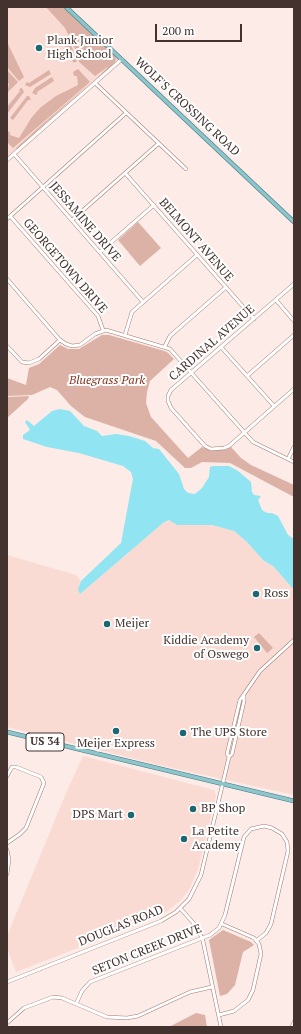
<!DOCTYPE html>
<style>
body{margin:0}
#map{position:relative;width:301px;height:1034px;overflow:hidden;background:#fcebe6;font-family:"PT Serif",serif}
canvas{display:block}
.frame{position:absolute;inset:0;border:8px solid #43322e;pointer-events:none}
.scale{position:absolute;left:155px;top:24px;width:87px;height:18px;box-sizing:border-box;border:2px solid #43322e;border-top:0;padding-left:5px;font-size:12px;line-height:14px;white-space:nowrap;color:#43322e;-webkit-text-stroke:3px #fff;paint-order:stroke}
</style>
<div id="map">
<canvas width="301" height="1034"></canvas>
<div class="frame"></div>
<div class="scale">200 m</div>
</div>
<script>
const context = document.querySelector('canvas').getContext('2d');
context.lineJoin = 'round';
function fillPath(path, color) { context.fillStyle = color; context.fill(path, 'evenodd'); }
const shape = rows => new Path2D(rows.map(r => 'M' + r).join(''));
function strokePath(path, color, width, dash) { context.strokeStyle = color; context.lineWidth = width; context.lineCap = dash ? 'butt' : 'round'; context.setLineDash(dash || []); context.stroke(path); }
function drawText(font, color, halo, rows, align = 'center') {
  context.font = font + ' "PT Serif",serif'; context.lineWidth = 4; context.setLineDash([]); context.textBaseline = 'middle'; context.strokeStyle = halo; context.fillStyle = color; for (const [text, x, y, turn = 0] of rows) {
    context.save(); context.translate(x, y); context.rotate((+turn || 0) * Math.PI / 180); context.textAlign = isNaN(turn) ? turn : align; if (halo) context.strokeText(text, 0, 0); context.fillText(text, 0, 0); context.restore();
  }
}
const built = shape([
 [7,7,63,7,120,60,7,158],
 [171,520,177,525,211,525,234,531,247,542,263,560,274,567,294,590,294,795,155,764,7,727,7,555,76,575,81,581,79,584,80,594,163,523],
 [83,756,214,790,216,796,198,869,190,888,181,900,166,912,150,920,16,972,7,948,7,936,66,793]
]);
const green = shape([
 [46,7,63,7,115,56,116,59,114,64,99,77,97,78,109,66,95,76,79,62,74,46,65,28],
 [70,42,77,61,74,63,69,56,61,56,60,54,67,50,65,46],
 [7,44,8,44,24,77,19,81,7,67],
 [78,69,90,82,13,148,7,142,7,131,10,132,10,135,19,138,32,117,41,107,56,96,78,85,77,76,74,76,73,72],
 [7,70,18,82,7,93,9,84,7,82],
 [49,70,51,74,30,87,25,85,27,82,29,83],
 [52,77,54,81,37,92,37,95,32,93,35,88],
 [90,83,18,148,15,149,38,128],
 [22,88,24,92,7,114,7,107,20,91,19,89],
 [27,96,29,96,31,100,28,100,13,120,10,118],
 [138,222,161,248,140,266,118,240],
 [102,335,109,335,161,350,167,352,174,359,150,381,147,392,146,403,151,417,188,458,202,447,212,451,231,447,241,458,251,465,294,485,294,497,230,463,202,462,191,468,185,468,156,441,85,417,71,406,57,390,50,387,32,395,7,396,7,378,26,385,29,368,39,364,60,345,68,349,79,349],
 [29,396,28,399,7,418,7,397],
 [259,633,273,648,267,653,254,637],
 [223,930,251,942,254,945,243,952,235,985,227,994,220,996,209,940],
 [196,1013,205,1015,207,1027,169,1027]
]);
const water = shape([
 [60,409,70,411,84,426,97,431,102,436,116,434,129,436,145,441,153,448,159,449,179,474,184,489,188,493,195,494,202,488,209,477,210,467,213,466,229,466,238,471,251,482,252,492,254,495,261,496,258,500,262,510,267,513,272,513,278,516,288,535,294,539,294,590,274,567,263,560,247,542,234,531,212,525,177,525,169,520,163,523,80,594,78,589,81,581,121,543,133,479,131,472,123,466,79,453,47,447,23,439,23,435,30,430,25,422,27,420,34,426,52,411]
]);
const minor = shape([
 [95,83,186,169],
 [14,154,143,302],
 [7,160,122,59],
 [125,173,254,319],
 [10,216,98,316,103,330],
 [7,219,126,113],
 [72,220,158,144],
 [100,252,154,205],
 [7,279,60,340,66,344,72,346,80,345,95,334,106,330,170,349,253,442,294,462],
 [294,284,171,390,168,396,168,401,171,408,205,446,211,449,224,448,229,446,294,389],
 [276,300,294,321],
 [125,335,132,312,197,255],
 [7,346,22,362,29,363,39,359,60,340],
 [165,346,170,336,225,288],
 [221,347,274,406],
 [247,376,294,335],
 [288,459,294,447],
 [229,757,227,754,240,700,260,671,294,640],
 [7,776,12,767,16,767,41,777,44,783,26,828,20,834,7,843],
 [7,850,9,860,7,874],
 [180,908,197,927,203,941,221,1027],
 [7,982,161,921,176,912,189,899,201,875,229,757,232,754,244,701,244,696],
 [76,1004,82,991,90,982,210,935,219,928,225,915,244,837,251,829,264,826,272,828,282,834,287,842,288,851,271,924,266,933,256,941],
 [219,1015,234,1011,248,1000,253,990,261,954,259,944,254,938,222,924],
 [7,1023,24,1008,53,997,62,998,107,1017,127,1018,138,1016,190,992,212,987],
 [292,1027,294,1022]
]);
const major = shape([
 [66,7,294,222],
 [7,732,294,801]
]);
const markers = [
 [39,48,4,"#1c6771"],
 [256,594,4,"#1c6771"],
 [107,624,4,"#1c6771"],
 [257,648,4,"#1c6771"],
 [116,731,4,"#1c6771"],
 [183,733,4,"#1c6771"],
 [193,809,4,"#1c6771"],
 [131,815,4,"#1c6771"],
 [184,839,4,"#1c6771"]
];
const shields = [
 [45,742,38]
];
const shieldNames = [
 ["US 34",45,742]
];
const poiNames = [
 ["Plank Junior",47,41],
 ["High School",47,55],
 ["Ross",264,594],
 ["Meijer",115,624],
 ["Kiddie Academy",249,641,"right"],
 ["of Oswego",249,655,"right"],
 ["The UPS Store",191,733],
 ["Meijer Express",116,744,"center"],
 ["BP Shop",201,809],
 ["DPS Mart",123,815,"right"],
 ["La Petite",192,832],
 ["Academy",192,846]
];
const streetNames = [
 ["WOLF'S CROSSING ROAD",187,107,43],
 ["JESSAMINE DRIVE",85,222,49],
 ["BELMONT AVENUE",196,240,49],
 ["GEORGETOWN DRIVE",65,266,49],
 ["CARDINAL AVENUE",212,343,-41],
 ["DOUGLAS ROAD",121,926,-22],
 ["SETON CREEK DRIVE",147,950,-22]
];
const parkNames = [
 ["Bluegrass Park",107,381]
];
fillPath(built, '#fadbd3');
fillPath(green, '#dcb1a6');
fillPath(water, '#91e4f1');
strokePath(minor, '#a27c72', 4);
strokePath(major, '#427980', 4.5);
strokePath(minor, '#fff', 3);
strokePath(major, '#8dc5cd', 3.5);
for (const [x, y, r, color] of markers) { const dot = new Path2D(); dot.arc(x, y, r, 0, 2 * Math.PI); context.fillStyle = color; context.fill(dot); strokePath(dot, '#fff', 1.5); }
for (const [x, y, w] of shields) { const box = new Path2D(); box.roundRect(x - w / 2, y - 9, w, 18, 3); context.fillStyle = '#fff'; context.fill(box); strokePath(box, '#43322e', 1); }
drawText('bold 11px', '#43322e', null, shieldNames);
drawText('12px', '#43322e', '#fff', poiNames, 'left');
drawText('12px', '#43322e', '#fff', streetNames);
drawText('italic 12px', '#81331f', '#fff', parkNames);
</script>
